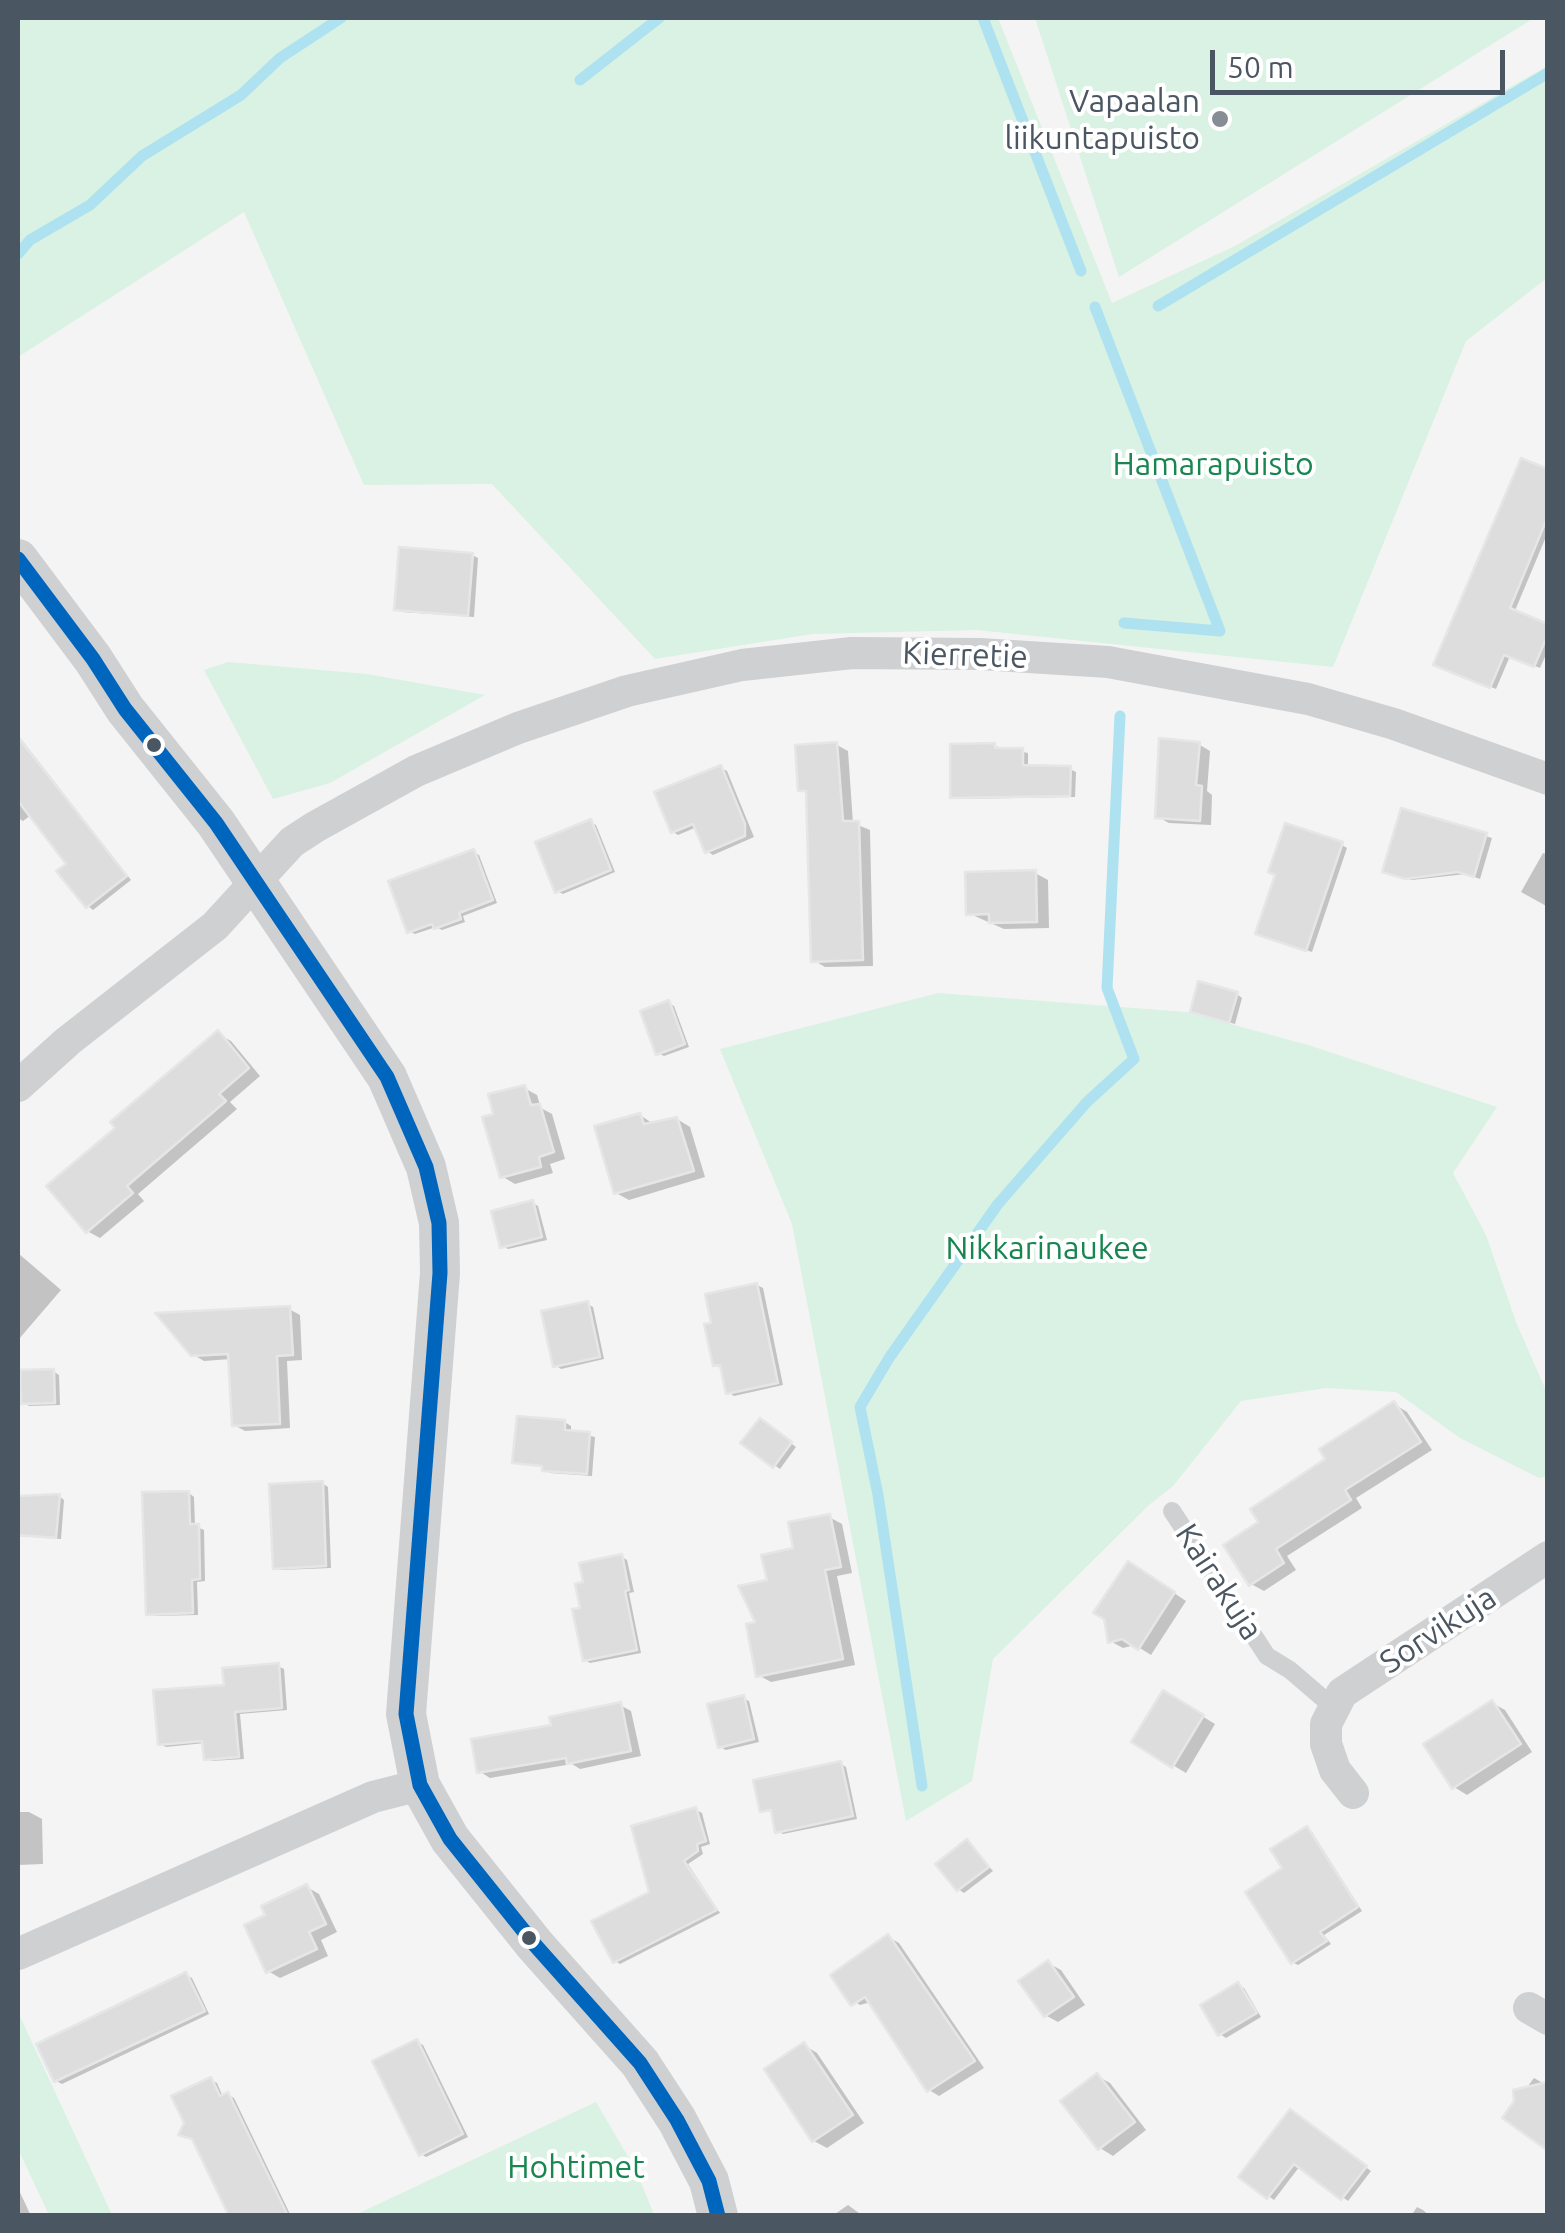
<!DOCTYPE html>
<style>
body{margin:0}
#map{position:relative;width:1565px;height:2233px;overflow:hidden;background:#f4f4f4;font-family:Ubuntu,sans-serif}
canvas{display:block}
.frame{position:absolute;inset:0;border:20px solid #4a5661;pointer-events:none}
.scale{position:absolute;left:1210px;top:50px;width:295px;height:45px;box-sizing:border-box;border:5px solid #4a5661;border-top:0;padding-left:12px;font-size:30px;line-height:35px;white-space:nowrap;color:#4a5661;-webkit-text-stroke:8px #fff;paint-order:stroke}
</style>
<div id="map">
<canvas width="1565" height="2233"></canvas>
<div class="frame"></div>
<div class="scale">50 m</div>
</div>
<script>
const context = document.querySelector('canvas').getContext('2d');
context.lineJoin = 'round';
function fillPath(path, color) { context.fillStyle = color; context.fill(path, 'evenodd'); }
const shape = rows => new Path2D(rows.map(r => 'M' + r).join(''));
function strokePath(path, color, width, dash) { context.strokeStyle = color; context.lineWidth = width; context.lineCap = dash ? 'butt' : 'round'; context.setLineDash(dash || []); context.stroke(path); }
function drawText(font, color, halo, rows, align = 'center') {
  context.font = font + ' Ubuntu,sans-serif'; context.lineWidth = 8; context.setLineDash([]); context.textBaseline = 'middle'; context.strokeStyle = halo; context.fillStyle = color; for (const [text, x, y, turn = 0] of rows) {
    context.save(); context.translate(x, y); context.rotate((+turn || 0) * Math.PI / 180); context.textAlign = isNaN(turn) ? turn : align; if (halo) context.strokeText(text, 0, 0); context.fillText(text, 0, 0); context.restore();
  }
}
const green = shape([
 [18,18,998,18,1112,303,1235,246,1547,66,1547,278,1466,341,1333,667,977,630,812,634,655,659,492,484,364,485,244,212,18,357],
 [1035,18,1534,18,1119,277],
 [228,662,367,674,485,695,330,783,273,799,204,670],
 [938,993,1186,1012,1308,1045,1497,1107,1453,1173,1486,1235,1516,1322,1547,1393,1548,1476,1539,1478,1460,1438,1396,1392,1326,1388,1241,1401,1173,1486,1149,1505,993,1659,972,1781,906,1821,792,1224,720,1049],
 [18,2012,112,2215,49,2215,18,2149],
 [596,2102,637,2172,654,2215,355,2215]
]);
const shadow = shape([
 [1548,472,1548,532,1514,613,1548,626,1548,650,1540,668,1510,656,1496,689,1442,667],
 [472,555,478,558,474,617,402,612,396,609],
 [18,735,131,880,93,910,88,906,70,864,31,815,23,821,18,818],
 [837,745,848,751,853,823,870,830,873,966,825,967,813,960,809,794,800,790],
 [1200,745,1210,751,1207,791,1212,795,1211,825,1169,823,1158,817],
 [994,746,1028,753,1028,767,1070,769,1076,772,1075,797,958,799,953,796],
 [721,768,727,771,754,837,713,855,707,851,697,827,678,835,673,832],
 [1403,811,1492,838,1480,879,1466,874,1412,880,1391,874],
 [591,822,596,825,615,872,563,894,557,891],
 [1342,845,1347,848,1312,952,1263,936],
 [473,852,479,855,497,903,463,916,465,922,442,930,436,927,415,934,409,931],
 [1543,853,1548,855,1548,907,1521,892],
 [1035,873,1048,880,1049,928,1004,929,968,913],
 [1237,994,1242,998,1235,1024,1198,1014],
 [668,1003,674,1006,689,1047,664,1056,658,1053],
 [218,1034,231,1041,260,1076,230,1102,237,1109,138,1194,144,1201,100,1238,87,1231,118,1129],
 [524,1088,537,1095,541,1108,552,1114,565,1159,550,1164,553,1173,515,1184,503,1177,496,1116],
 [640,1115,652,1123,677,1119,690,1127,705,1177,629,1200,616,1193],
 [533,1203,538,1206,547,1240,508,1249,502,1246],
 [18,1253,61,1290,19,1339,18,1339],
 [757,1285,763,1288,783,1385,734,1396,728,1392,721,1368,715,1365],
 [587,1304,593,1307,604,1359,561,1369,555,1365],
 [289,1309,300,1315,302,1360,287,1361,290,1428,245,1431,234,1425,231,1359,204,1361,192,1354],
 [53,1371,59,1375,60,1405,29,1406,23,1402],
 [1394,1404,1407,1412,1432,1450,1356,1498,1362,1508,1287,1556,1296,1570,1264,1591,1251,1584,1262,1522],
 [519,1418,566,1423,571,1426,571,1432,595,1437,592,1476,550,1473,545,1467,515,1462],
 [766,1424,796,1447,780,1469,744,1443],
 [322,1483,328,1487,331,1568,281,1570,275,1567],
 [189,1493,194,1497,195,1526,204,1530,205,1581,197,1582,198,1615,154,1616,148,1613],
 [59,1496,64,1500,61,1539,18,1536,18,1499],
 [829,1517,842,1524,852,1573,837,1576,855,1665,771,1682,758,1675,759,1624,770,1582],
 [622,1557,627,1560,634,1592,629,1593,641,1653,590,1663,585,1660],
 [1141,1571,1186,1601,1151,1655,1135,1645,1123,1648,1110,1641],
 [278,1666,284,1669,287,1710,240,1714,244,1759,212,1761,206,1758,205,1743,166,1747,160,1744,226,1687],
 [1164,1693,1215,1724,1186,1773,1134,1742],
 [743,1698,749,1701,759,1742,726,1750,720,1747],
 [1492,1703,1505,1710,1532,1752,1467,1795,1454,1787],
 [620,1705,631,1711,641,1756,580,1769,572,1764,490,1778,479,1771,554,1727],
 [841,1764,846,1767,857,1819,783,1834,778,1831,774,1812,763,1810],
 [696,1810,702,1813,710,1844,701,1847,703,1854,688,1864,720,1913,620,1964,615,1961],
 [18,1812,29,1812,42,1819,43,1864,18,1865],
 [1307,1829,1312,1832,1362,1911,1324,1935,1331,1944,1298,1965,1292,1962,1286,1869],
 [967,1842,993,1871,964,1893,958,1889],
 [307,1887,319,1894,337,1932,321,1940,328,1956,280,1978,268,1971,268,1916],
 [888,1937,899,1943,984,2068,939,2096,929,2090,871,2002,860,2005,849,1998],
 [1048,1963,1061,1970,1085,2005,1058,2022,1045,2015],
 [186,1975,192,1978,209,2014,62,2084,56,2081],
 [1238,1985,1244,1988,1261,2017,1226,2038,1220,2034],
 [417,2042,423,2045,468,2137,426,2157,421,2154],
 [804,2045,817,2053,864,2123,827,2148,814,2141],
 [1097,2076,1110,2083,1146,2130,1113,2156,1100,2148],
 [1534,2078,1548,2086,1525,2090],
 [211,2080,217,2083,223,2097,228,2095,234,2098,291,2216,232,2216],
 [1296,2115,1371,2171,1348,2201,1300,2166,1274,2200,1242,2177],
 [18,2188,31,2216,18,2216],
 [848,2205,863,2216,832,2216],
 [1417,2207,1423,2210,1430,2216,1411,2216]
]);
const stream = shape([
 [983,18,1081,271],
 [580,80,659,18],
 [18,254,30,240,90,205,142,156,241,95,280,58,341,18],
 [1158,306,1548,73],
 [1095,307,1220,631,1124,623],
 [922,1786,878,1495,860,1407,889,1358,998,1204,1087,1102,1134,1059,1107,988,1120,716]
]);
const building = shape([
 [1521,458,1548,469,1548,516,1510,608,1548,624,1548,634,1534,667,1504,655,1490,688,1433,665,1521,458],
 [399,547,473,553,468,616,394,610,399,547],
 [18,737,127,876,86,908,56,871,66,864,18,801,18,737],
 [1159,738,1200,742,1196,785,1202,786,1200,821,1155,818,1159,738],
 [837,742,843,821,859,821,863,960,811,962,806,791,798,791,795,745,837,742],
 [995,743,995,748,1023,748,1023,765,1071,766,1070,796,950,798,950,744,995,743],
 [721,765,745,824,745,836,705,853,693,824,671,833,654,792,721,765],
 [1401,808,1487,833,1474,877,1458,872,1405,879,1382,872,1401,808],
 [591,819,611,870,555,893,535,842,591,819],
 [1285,823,1343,842,1306,951,1255,934,1275,875,1268,872,1285,823],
 [474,849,493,900,459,913,461,919,434,929,432,924,407,933,388,881,474,849],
 [1036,870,1037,922,989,923,989,914,966,915,965,872,1036,870],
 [1198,981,1238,992,1229,1023,1190,1012,1198,981],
 [669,1000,685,1044,656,1055,640,1011,669,1000],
 [218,1030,249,1068,219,1094,226,1101,127,1186,133,1193,86,1233,46,1186,115,1128,110,1122,218,1030],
 [525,1085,531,1105,540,1104,554,1152,539,1157,541,1167,500,1178,482,1117,493,1114,488,1094,525,1085],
 [640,1113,644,1124,677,1117,694,1171,614,1194,594,1126,640,1113],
 [533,1200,542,1237,500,1248,491,1211,533,1200],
 [757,1283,778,1383,726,1394,720,1365,713,1366,704,1324,711,1323,705,1294,757,1283],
 [588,1301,600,1357,553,1367,541,1311,588,1301],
 [290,1306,293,1355,277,1356,280,1424,232,1426,228,1354,191,1356,155,1313,290,1306],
 [54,1369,55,1403,21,1404,20,1370,54,1369],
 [1394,1401,1421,1442,1345,1490,1351,1500,1276,1549,1284,1563,1249,1586,1223,1545,1258,1522,1250,1509,1325,1459,1319,1449,1394,1401],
 [517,1416,565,1420,565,1430,590,1432,587,1474,542,1471,542,1466,512,1463,517,1416],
 [760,1418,792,1442,773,1468,740,1443,760,1418],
 [323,1481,326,1566,273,1569,269,1484,323,1481],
 [189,1491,190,1524,199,1524,200,1579,192,1580,193,1613,146,1615,142,1492,189,1491],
 [60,1494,56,1538,18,1535,18,1496,60,1494],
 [830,1514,841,1567,825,1570,843,1659,756,1677,746,1624,755,1622,738,1586,767,1580,761,1555,793,1548,788,1522,830,1514],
 [622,1554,629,1590,625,1591,637,1650,583,1661,572,1609,580,1608,575,1584,583,1582,579,1563,622,1554],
 [1128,1561,1175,1592,1138,1650,1122,1639,1108,1643,1104,1619,1093,1613,1128,1561],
 [279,1663,282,1708,235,1712,239,1757,204,1760,202,1741,158,1745,153,1690,224,1685,222,1668,279,1663],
 [1163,1690,1204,1715,1172,1768,1131,1742,1163,1690],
 [744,1695,754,1739,718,1748,707,1704,744,1695],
 [1492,1700,1521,1744,1452,1789,1423,1744,1492,1700],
 [621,1702,631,1751,567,1764,566,1758,477,1773,471,1739,551,1725,549,1717,621,1702],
 [841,1761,853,1816,775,1833,771,1810,760,1812,753,1780,841,1761],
 [696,1807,706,1841,697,1844,698,1851,684,1861,717,1910,613,1963,591,1921,649,1892,631,1826,696,1807],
 [1307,1826,1358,1907,1320,1932,1327,1941,1291,1964,1245,1892,1282,1868,1270,1849,1307,1826],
 [967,1839,989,1867,957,1891,935,1864,967,1839],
 [307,1884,326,1924,309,1932,317,1949,266,1973,244,1925,265,1915,261,1906,307,1884],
 [888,1934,975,2061,927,2092,865,1997,851,2006,830,1975,888,1934],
 [1048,1960,1074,1997,1044,2017,1018,1981,1048,1960],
 [186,1972,205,2011,54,2082,36,2044,186,1972],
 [1238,1982,1257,2013,1218,2036,1200,2005,1238,1982],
 [417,2039,463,2134,419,2156,372,2061,417,2039],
 [804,2042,853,2115,812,2142,764,2069,804,2042],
 [1097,2073,1135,2122,1098,2150,1060,2101,1097,2073],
 [211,2077,220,2096,228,2092,288,2216,229,2216,192,2139,178,2135,184,2123,171,2096,211,2077],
 [1548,2082,1548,2151,1502,2118,1514,2101,1513,2090,1548,2082],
 [1290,2109,1367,2166,1341,2200,1294,2164,1267,2199,1238,2177,1290,2109]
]);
const service = shape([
 [1172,1511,1267,1656,1290,1670,1333,1707]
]);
const minor = shape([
 [18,1086,68,1041,215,926,292,842,315,827,416,771,518,728,627,691,742,665,852,653,980,654,1108,662,1308,699,1394,724,1548,779],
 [1353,1793,1335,1770,1326,1744,1326,1724,1342,1693,1548,1557],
 [18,1954,373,1797,420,1785],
 [1529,2008,1548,2019]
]);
const tertiary = shape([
 [18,559,93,659,125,709,216,823,387,1077,426,1167,439,1223,440,1273,406,1714,420,1785,450,1839,535,1945,640,2063,677,2120,709,2181,718,2216]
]);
const bus1 = shape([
 [18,559,93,659,125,709,216,823,387,1077,426,1167,439,1223,440,1273,406,1714,420,1785,450,1839,535,1945,640,2063,677,2120,709,2181,718,2216]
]);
const markers = [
 [1220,119,10,"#868d94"],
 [154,745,9,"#4a5661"],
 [529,1938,9,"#4a5661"]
];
const poiNames = [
 ["Vapaalan",1200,101],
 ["liikuntapuisto",1200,138]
];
const parkNames = [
 ["Hamarapuisto",1213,464],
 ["Nikkarinaukee",1047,1248],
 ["Hohtimet",576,2167]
];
const streetNames = [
 ["Kierretie",965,655,2],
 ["Kairakuja",1219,1582,57],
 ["Sorvikuja",1438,1630,-33]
];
fillPath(green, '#d9f2e3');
fillPath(shadow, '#0003');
strokePath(stream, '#aee2f0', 11);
fillPath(building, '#ddddde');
strokePath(building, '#e5e6e7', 2.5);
strokePath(service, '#ced0d2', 18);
strokePath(minor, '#ced0d2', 32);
strokePath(tertiary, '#ced0d2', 40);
strokePath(bus1, '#0065bd', 15);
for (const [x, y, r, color] of markers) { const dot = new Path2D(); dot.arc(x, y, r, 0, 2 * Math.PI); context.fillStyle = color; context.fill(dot); strokePath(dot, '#fff', 4); }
drawText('32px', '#4a5661', '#fff', poiNames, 'right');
drawText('32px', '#17864f', '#fff', parkNames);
drawText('32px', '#4a5661', '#fff', streetNames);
</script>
